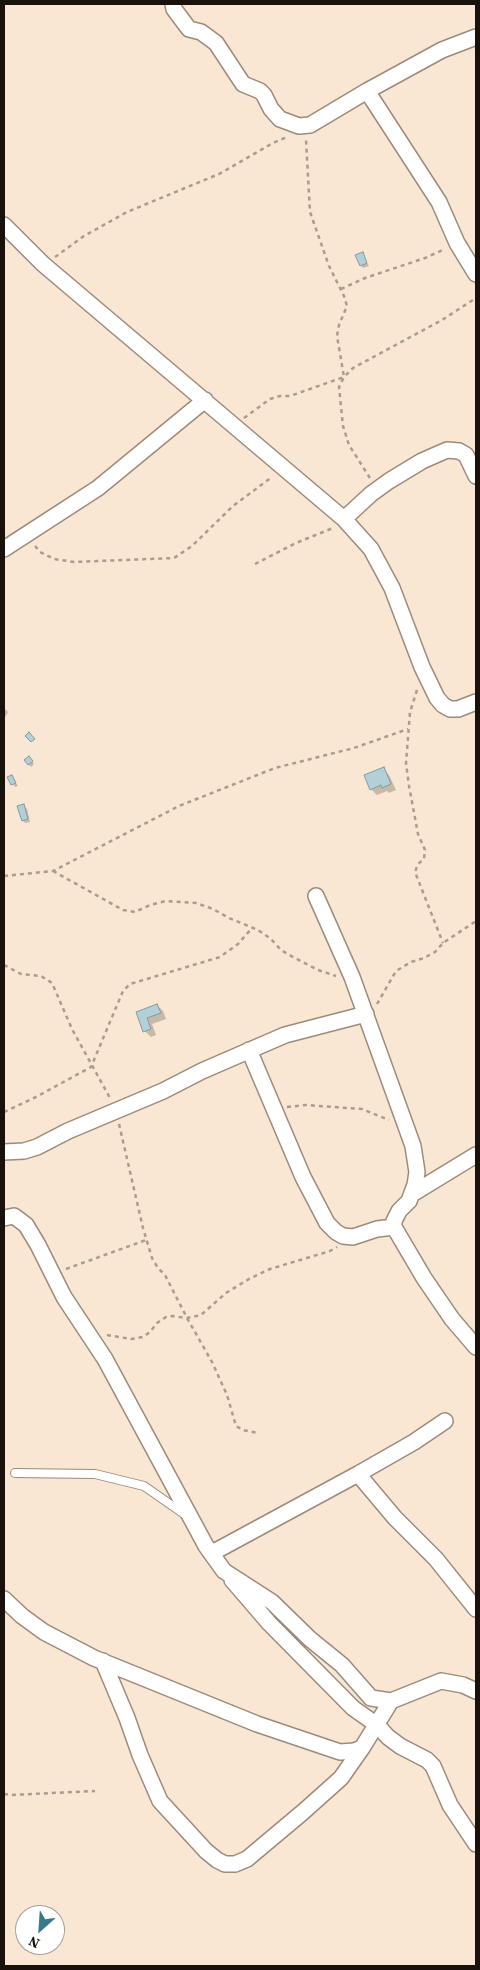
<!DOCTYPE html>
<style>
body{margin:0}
#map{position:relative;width:480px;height:1970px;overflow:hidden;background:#f9e6d3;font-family:"Source Serif 4",serif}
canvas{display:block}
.frame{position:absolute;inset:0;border:5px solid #19120c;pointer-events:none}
.north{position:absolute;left:15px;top:1905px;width:50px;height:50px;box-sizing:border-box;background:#fff;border:1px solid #a3a09e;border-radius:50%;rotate:206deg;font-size:14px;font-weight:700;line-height:20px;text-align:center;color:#19120c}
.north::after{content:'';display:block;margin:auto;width:18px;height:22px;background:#37788b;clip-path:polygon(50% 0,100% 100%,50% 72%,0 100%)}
</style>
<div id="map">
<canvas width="480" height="1970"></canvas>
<div class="frame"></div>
<div class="north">N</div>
</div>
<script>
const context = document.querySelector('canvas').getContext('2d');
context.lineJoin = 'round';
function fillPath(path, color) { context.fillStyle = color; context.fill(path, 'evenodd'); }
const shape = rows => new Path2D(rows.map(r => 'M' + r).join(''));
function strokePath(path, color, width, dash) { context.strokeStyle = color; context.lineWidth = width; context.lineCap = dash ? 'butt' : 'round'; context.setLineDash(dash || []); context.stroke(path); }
const shadow = shape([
 [362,254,369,266,363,268,361,265],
 [4,708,8,712,4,719],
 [25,760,31,760,34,764,31,767],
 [383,769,389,775,396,790,389,793,387,791,377,795,371,789],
 [11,776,18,786,15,787,9,778],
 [24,806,27,809,30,822,25,823,23,820],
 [157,1005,163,1011,166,1019,152,1024,156,1035,151,1037,145,1031,137,1013]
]);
const building = shape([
 [363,252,367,263,360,266,355,255,363,252],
 [29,732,35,739,31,742,25,736,29,732],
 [29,756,33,761,28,765,24,760,29,756],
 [384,767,391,784,382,788,381,785,370,790,364,775,384,767],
 [12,775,16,783,11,785,7,777,12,775],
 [24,804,28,819,22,821,17,806,24,804],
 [157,1004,161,1013,147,1018,151,1029,143,1032,136,1012,157,1004]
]);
const path = shape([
 [55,257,84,236,127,212,219,174,273,143,287,137],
 [341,289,365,278,425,258,445,249],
 [244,418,270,399,280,396,290,396,344,377,337,336,339,325,347,306,344,296,329,266,310,212,306,140],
 [370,478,349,445,343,426,339,387,344,377,353,368,442,320,476,298],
 [35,546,40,552,54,559,74,562,174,558,192,546,233,506,272,477],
 [255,564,296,543,333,528],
 [417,690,410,712,406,763,409,786,418,834,425,850,424,859,418,864,415,872,443,943],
 [53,871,123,910,135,912,150,905,166,901,196,903,213,909,229,918,258,930,271,939,281,950,293,957,318,970,336,976],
 [4,876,53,871,179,806,275,768,354,748,408,729],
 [4,965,21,974,41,976,52,983,72,1029,110,1098],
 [377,1004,396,971,411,962,424,958,435,952,443,943,476,921],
 [287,1107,306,1105,362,1109,389,1120],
 [4,1112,36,1097,91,1067,123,991,130,984,220,957,238,944,252,928],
 [119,1124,143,1228,152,1258,158,1268,165,1275,187,1318,212,1362,227,1395,236,1426,243,1430,258,1433],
 [66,1269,146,1240],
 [107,1335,131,1339,143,1337,150,1332,157,1323,166,1317,172,1316,187,1318,201,1315,226,1293,249,1279,270,1269,330,1251,337,1247],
 [4,1794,11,1795,95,1791]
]);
const lane = shape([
 [15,1473,95,1474,144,1486,187,1516]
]);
const street = shape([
 [173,4,174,9,189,29,201,32,216,43,243,84,260,91,264,95,271,109,280,119,299,126,310,125,367,91,442,50,476,37],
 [367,91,439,202,457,243,476,274],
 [4,225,43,264,344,519,371,549,392,588,422,667,437,698,443,705,450,709,458,709,476,702],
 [344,519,371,494,389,481,422,461,447,450,459,451,466,455,476,476],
 [4,549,98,488,205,400],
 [316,896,352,977,413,1146,417,1172,415,1185,409,1201,399,1211,394,1221,394,1227,424,1278,452,1319,476,1347],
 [249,1050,303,1177,327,1223,336,1232,343,1236,353,1237,377,1229,394,1227],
 [4,1152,24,1151,37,1147,68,1131,163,1091,202,1071,285,1035,366,1014],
 [412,1194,476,1155],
 [4,1218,14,1216,26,1225,38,1245,64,1297,105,1359,206,1546,224,1571,272,1602,310,1639,342,1665,371,1698,391,1701,441,1681,463,1685,476,1691],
 [358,1474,395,1518,436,1559,476,1609],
 [212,1553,358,1474,414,1442,445,1421],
 [232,1580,269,1623,353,1708,377,1725,388,1737,400,1746,427,1760,433,1766,450,1805,476,1844],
 [4,1599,22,1616,44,1632,94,1658,257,1724,340,1752,354,1751,362,1748,391,1701],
 [103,1661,127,1718,140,1755,160,1801,206,1851,217,1860,225,1864,235,1864,247,1859,303,1812,341,1778,362,1748]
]);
fillPath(shadow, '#0003');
fillPath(building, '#b3cfd8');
strokePath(building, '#819ba4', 1);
strokePath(lane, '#9c8b7a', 10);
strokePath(street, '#9c8b7a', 18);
strokePath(path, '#ab9c8e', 2.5, [4, 4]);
strokePath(lane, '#fff', 8);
strokePath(street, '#fff', 15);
</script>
